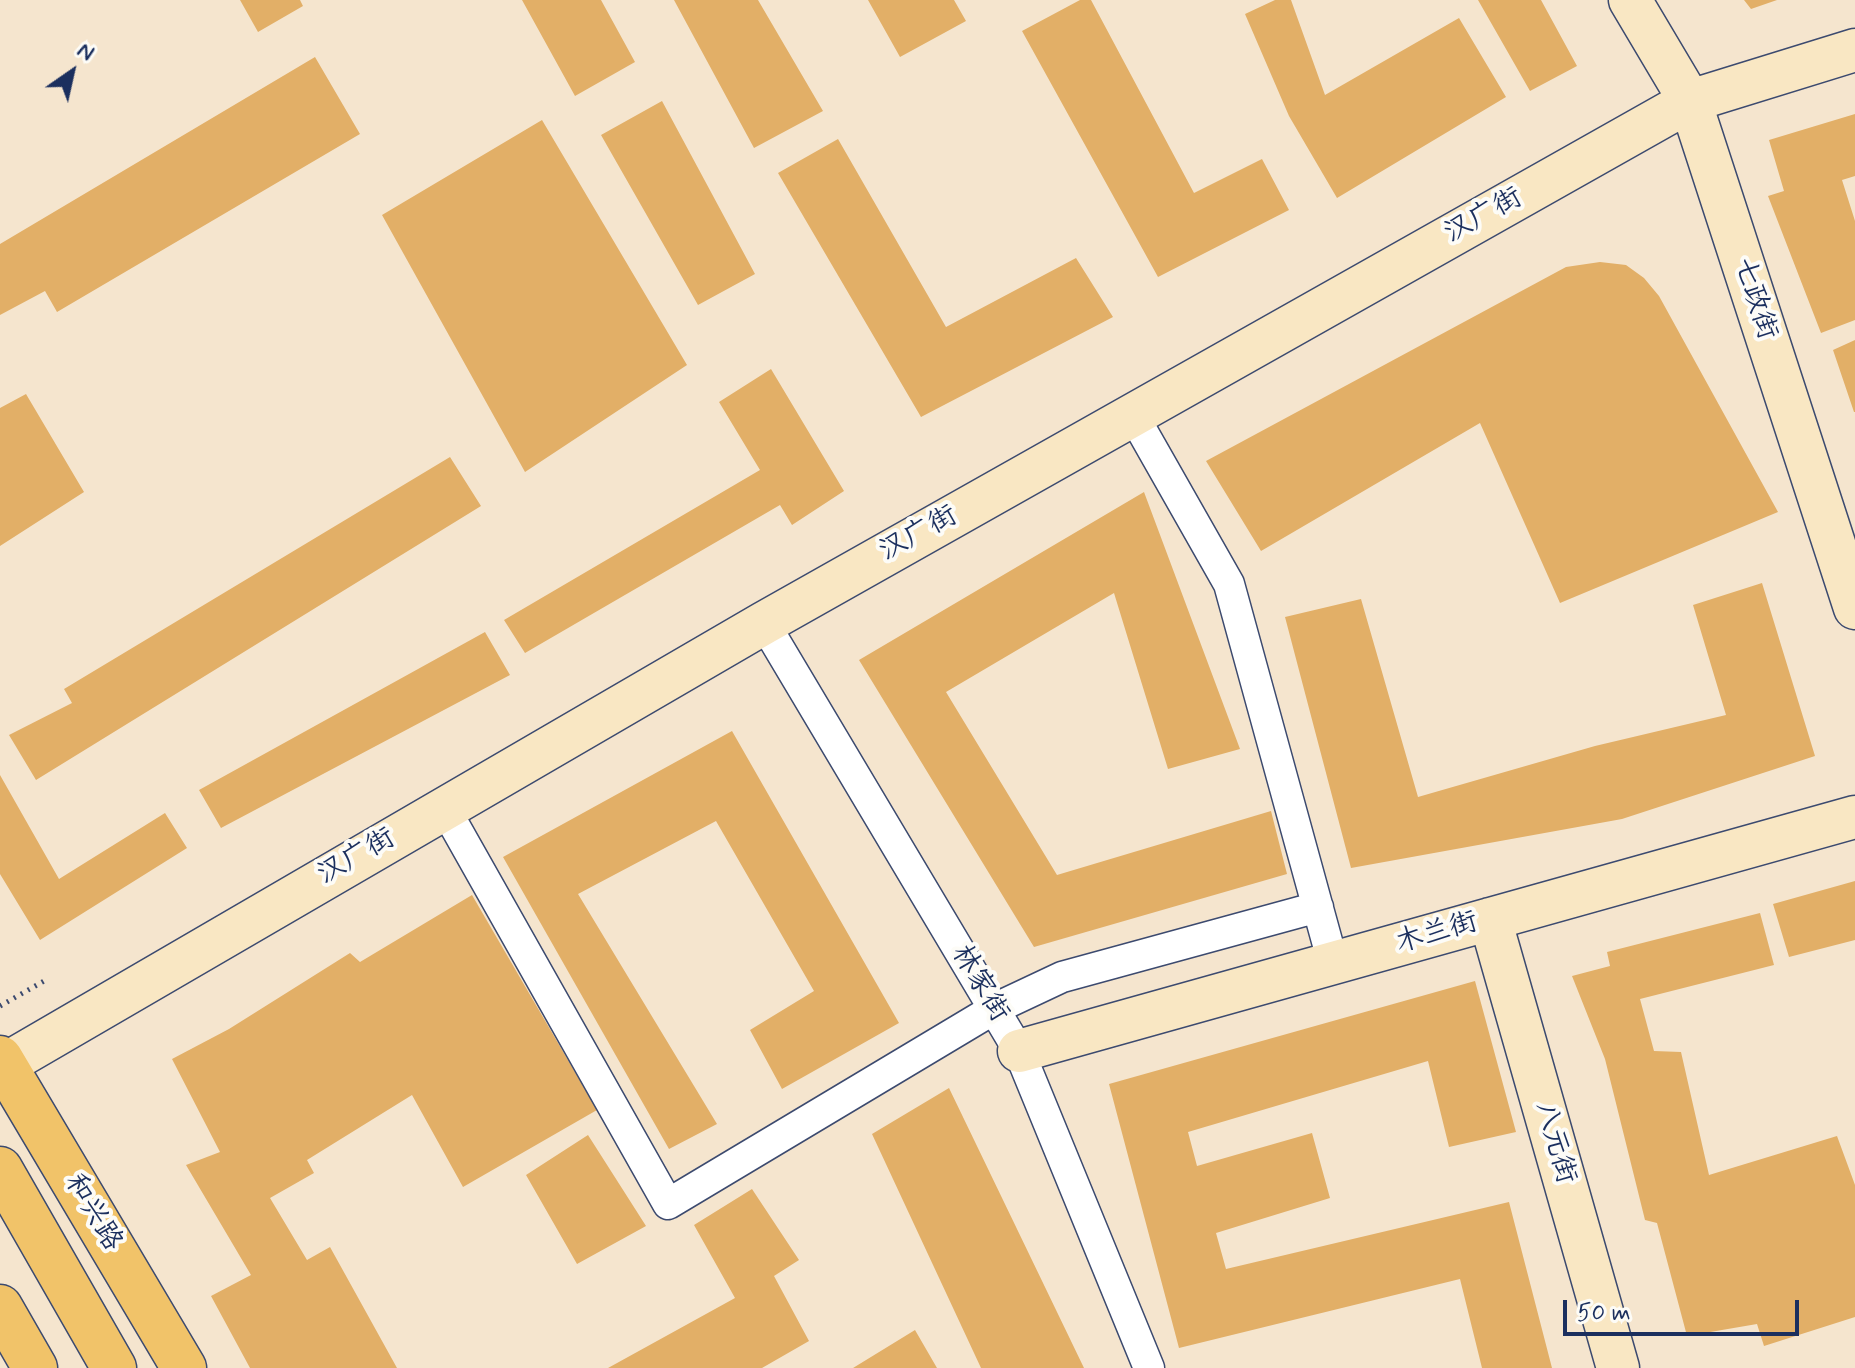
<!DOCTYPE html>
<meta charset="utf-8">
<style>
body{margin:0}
#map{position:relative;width:1855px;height:1368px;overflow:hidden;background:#f5e5ce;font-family:Mynerve,sans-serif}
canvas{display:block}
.north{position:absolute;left:32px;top:32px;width:80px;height:80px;-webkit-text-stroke:6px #fdfcf7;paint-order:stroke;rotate:34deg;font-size:22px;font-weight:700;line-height:32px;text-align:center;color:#1b2f5e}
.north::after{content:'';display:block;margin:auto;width:28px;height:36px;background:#1b2f5e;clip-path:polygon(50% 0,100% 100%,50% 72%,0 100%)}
.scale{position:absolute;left:1563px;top:1300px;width:236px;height:36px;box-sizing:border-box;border:4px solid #1b2f5e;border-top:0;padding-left:10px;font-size:24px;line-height:28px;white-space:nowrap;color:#1b2f5e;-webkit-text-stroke:6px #fdfcf7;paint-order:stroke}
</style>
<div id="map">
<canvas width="1855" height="1368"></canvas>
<div class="north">N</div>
<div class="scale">50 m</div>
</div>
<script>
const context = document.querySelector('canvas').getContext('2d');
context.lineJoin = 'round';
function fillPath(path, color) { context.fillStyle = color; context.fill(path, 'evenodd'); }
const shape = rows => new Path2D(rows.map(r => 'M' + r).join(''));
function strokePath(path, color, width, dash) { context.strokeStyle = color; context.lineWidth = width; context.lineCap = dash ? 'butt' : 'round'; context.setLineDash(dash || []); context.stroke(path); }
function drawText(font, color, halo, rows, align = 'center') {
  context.font = font + ' Mynerve,"LXGW WenKai TC",sans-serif'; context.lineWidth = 8; context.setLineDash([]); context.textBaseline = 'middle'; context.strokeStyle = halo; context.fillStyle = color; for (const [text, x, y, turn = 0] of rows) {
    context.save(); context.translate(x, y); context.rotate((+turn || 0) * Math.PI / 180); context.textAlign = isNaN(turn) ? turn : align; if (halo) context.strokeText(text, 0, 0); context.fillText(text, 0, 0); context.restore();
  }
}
const building = shape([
 [240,0,300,0,303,6,258,32],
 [522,0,601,0,635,62,575,96],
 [674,0,758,0,823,111,754,148],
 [868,0,954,0,966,21,900,57],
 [1080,0,1091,0,1194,193,1262,159,1289,210,1158,277,1022,31],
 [1275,0,1291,0,1325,95,1459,18,1506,97,1337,198,1289,116,1245,14],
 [1478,0,1541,0,1577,66,1530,91],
 [1744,0,1777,0,1751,9],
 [315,57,360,134,57,312,45,291,0,315,0,244],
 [662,101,755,274,698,305,601,135],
 [1855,114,1855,176,1842,180,1855,221,1855,320,1821,333,1768,196,1784,191,1769,140],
 [542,120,687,365,525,472,382,215],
 [838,139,946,327,1076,258,1113,317,921,417,778,173],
 [1600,262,1626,265,1644,278,1659,296,1778,512,1560,603,1480,423,1261,551,1206,461,1566,267],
 [1855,340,1855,412,1854,412,1833,350],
 [771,369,844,491,792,525,780,505,525,653,504,620,760,470,719,402],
 [26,394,84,492,0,546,0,408],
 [450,457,481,506,36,780,9,735,72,703,64,689],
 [1144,492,1240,749,1168,769,1114,593,946,692,1057,875,1271,811,1287,874,1034,947,859,660],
 [1762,583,1815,756,1622,819,1351,868,1285,617,1361,599,1418,797,1595,746,1726,715,1693,605],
 [485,632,510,675,221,828,199,790],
 [732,731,899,1023,782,1089,750,1030,814,991,716,821,578,894,717,1124,669,1149,503,857],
 [0,775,59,879,165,813,187,848,40,940,0,874],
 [1855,881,1855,940,1789,957,1773,904],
 [472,895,597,1110,463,1187,412,1095,307,1160,314,1173,270,1198,307,1260,330,1247,397,1368,250,1368,211,1296,251,1275,186,1165,220,1152,172,1059,229,1029,350,953,360,962],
 [1760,913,1774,965,1640,999,1654,1051,1681,1052,1709,1175,1837,1136,1855,1185,1855,1317,1764,1346,1757,1324,1687,1336,1657,1223,1645,1220,1605,1059,1572,976,1610,966,1607,952],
 [1475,981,1516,1132,1449,1147,1428,1061,1188,1132,1197,1166,1312,1133,1330,1198,1216,1233,1226,1269,1509,1202,1552,1368,1482,1368,1460,1279,1179,1348,1109,1084],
 [949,1088,1084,1368,981,1368,872,1134],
 [588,1135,646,1226,577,1264,526,1175],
 [752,1189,799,1260,774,1276,809,1341,762,1368,608,1368,735,1298,694,1225],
 [915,1330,937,1368,853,1368]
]);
const path = shape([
 [0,1006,44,981]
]);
const street = shape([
 [1133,415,1229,584,1333,963],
 [764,623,1019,1051,1149,1368],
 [444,807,668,1204,994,1009,1062,977,1318,907]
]);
const secondary = shape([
 [1630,0,1690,101,1855,608],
 [1490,919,1618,1368],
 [1019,1051,1855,817],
 [4,1065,764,623,1690,101,1855,50]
]);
const highway = shape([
 [0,1058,184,1368],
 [0,1169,114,1368],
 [0,1307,35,1368]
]);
const streetNames = [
 ["汉广街",1484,217,-29],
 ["七政街",1754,299,72],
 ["汉广街",919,535,-29],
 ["汉广街",357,858,-30],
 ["木兰街",1437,934,-16],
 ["林家街",979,984,59],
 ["八元街",1554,1143,74],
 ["和兴路",92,1213,59]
];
fillPath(building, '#e2af67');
strokePath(street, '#3c4a6f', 33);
strokePath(secondary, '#3c4a6f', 45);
strokePath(highway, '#3c4a6f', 47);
strokePath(path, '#3c4a6f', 5, [2, 6]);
strokePath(street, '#fff', 30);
strokePath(secondary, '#f9e7c3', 42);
strokePath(highway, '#f1c369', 44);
drawText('28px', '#1b2f5e', '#fdfcf7', streetNames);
</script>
